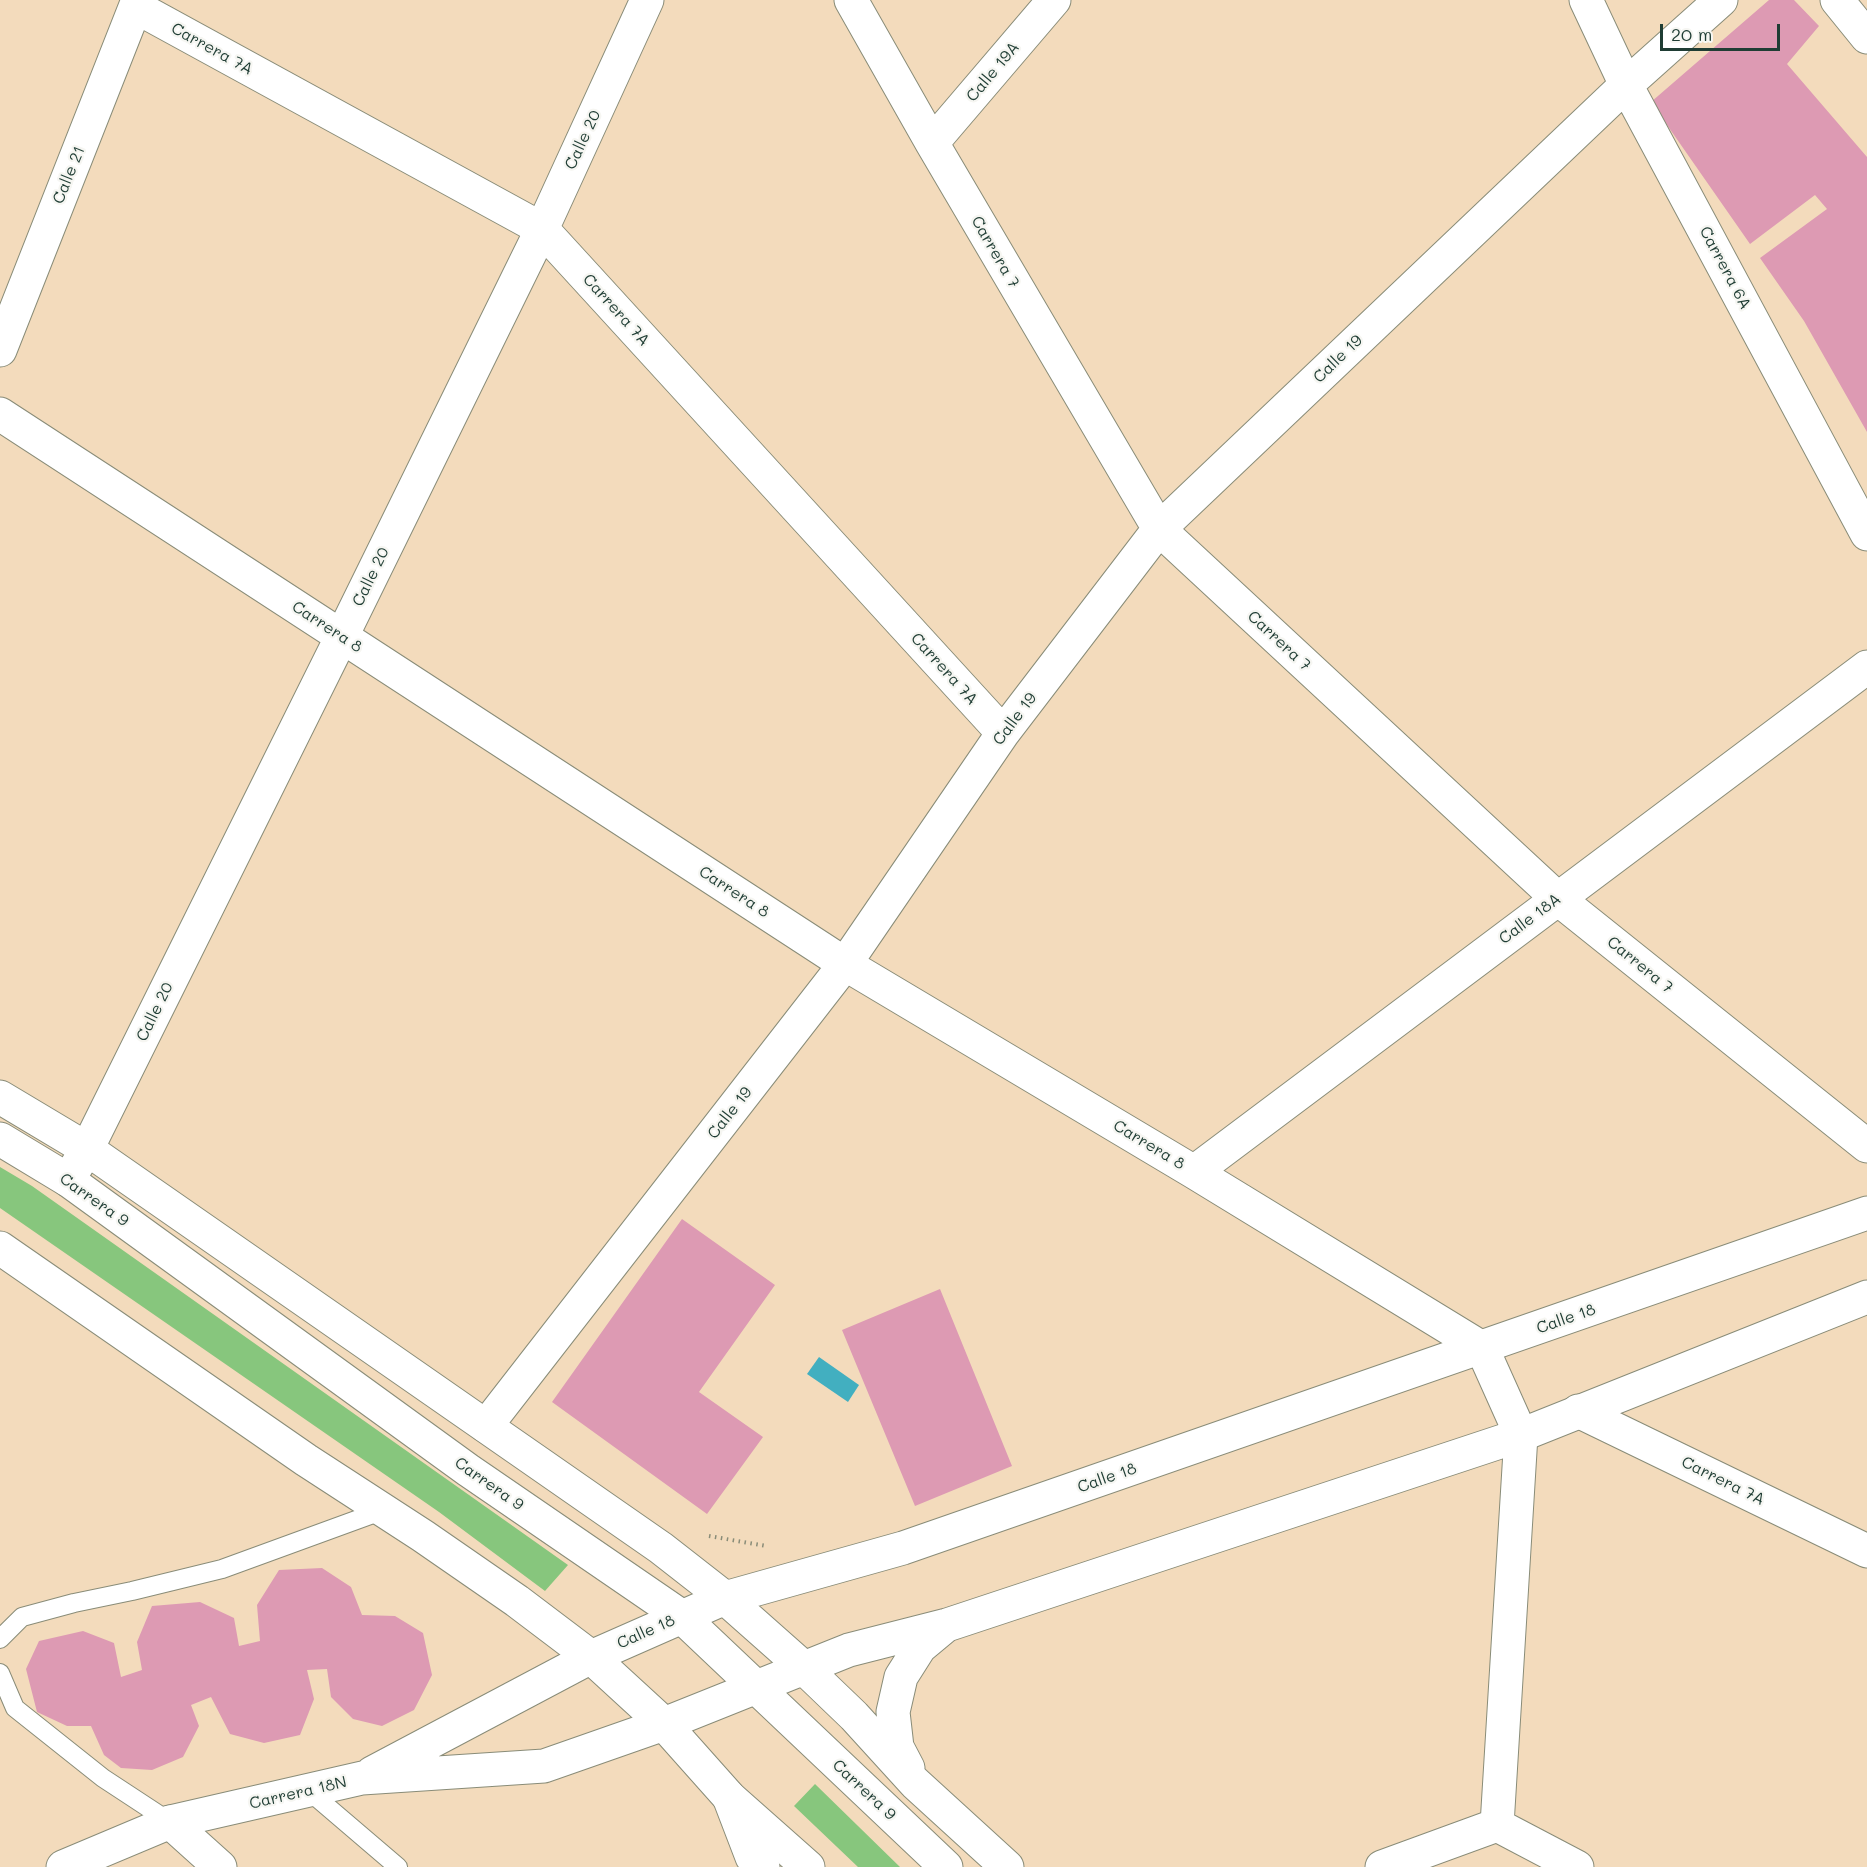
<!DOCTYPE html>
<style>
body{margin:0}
#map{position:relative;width:1867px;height:1867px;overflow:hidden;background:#f3dbbc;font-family:Mali,sans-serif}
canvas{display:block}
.scale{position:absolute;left:1660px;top:24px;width:120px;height:27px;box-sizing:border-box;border:3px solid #1f3d34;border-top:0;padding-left:8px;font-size:18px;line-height:21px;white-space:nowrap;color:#1f3d34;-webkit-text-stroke:4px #f6f6f2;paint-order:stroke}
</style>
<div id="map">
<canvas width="1867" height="1867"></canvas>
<div class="scale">20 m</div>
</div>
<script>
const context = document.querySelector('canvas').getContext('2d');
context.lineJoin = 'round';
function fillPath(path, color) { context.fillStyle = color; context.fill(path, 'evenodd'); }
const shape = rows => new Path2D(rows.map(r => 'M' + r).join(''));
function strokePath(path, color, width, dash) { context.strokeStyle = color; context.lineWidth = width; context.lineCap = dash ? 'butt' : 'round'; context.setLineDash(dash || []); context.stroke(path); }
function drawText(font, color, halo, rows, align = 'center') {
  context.font = font + ' Mali,sans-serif'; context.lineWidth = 4.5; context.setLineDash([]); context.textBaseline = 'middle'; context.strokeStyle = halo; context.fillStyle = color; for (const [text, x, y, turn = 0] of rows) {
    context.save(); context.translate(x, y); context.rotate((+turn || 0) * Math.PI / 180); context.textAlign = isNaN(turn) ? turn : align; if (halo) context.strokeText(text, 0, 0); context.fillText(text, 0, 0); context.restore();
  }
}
const green = shape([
 [0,1167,32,1186,568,1565,545,1591,439,1512,0,1208],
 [815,1784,900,1867,858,1867,794,1806]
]);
const water = shape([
 [819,1357,859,1385,848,1402,807,1374]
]);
const building = shape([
 [1769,0,1794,0,1819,26,1787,64,1867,157,1867,432,1804,321,1760,258,1827,209,1815,195,1750,244,1651,102],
 [682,1219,775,1285,699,1392,763,1437,707,1514,552,1402],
 [940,1289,1012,1466,915,1506,842,1330],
 [322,1568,351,1587,362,1615,395,1616,423,1633,432,1675,414,1710,382,1726,353,1719,331,1697,327,1669,307,1670,314,1699,300,1735,264,1743,230,1734,211,1697,191,1705,199,1726,183,1757,152,1770,121,1768,104,1755,91,1726,67,1726,37,1712,26,1669,39,1641,83,1631,114,1643,121,1677,142,1670,137,1642,152,1606,200,1602,234,1618,239,1646,260,1641,257,1605,279,1570]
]);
const path = shape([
 [709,1536,766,1546]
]);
const lane = shape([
 [0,1639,22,1617,74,1603,132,1591,222,1569,381,1511],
 [0,1673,15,1708,103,1778,170,1822],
 [309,1791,398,1867]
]);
const street = shape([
 [851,0,932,143,1159,529,1557,898,1867,1146],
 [1586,0,1626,85,1867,534],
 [136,7,542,229,1003,733],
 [932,143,1054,0],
 [0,350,138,0],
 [0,414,845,964,1194,1172,1482,1348,1521,1435,1497,1825],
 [1194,1172,1867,667],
 [68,1180,87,1149,342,636,542,229,647,0],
 [1578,1411,1867,1551],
 [486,1426,845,964,1003,733,1159,529,1626,85,1721,0],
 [729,1797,752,1857,763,1867],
 [170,1822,220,1867],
 [1497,1825,1577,1867],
 [1382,1867,1497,1825]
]);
const secondary = shape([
 [1837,0,1867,37],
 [0,1097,87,1149,661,1548,725,1598,804,1668,854,1716,915,1783,1007,1867],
 [908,1768,897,1747,893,1712,901,1677,920,1647,944,1627],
 [372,1773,591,1657,725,1598,903,1548,1867,1213],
 [63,1867,170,1822,362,1778,544,1766,664,1724,849,1650,947,1625,1521,1435,1867,1297]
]);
const primary = shape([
 [0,1139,68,1180,468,1470,681,1616,946,1867],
 [0,1248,306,1460,423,1536,517,1601,591,1657,664,1724,729,1797,808,1867]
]);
const streetNames = [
 ["Carrera 7A",212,49,29],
 ["Calle 19A",993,72,-50],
 ["Calle 20",583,140,-65],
 ["Calle 21",69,175,-68],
 ["Carrera 7",995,252,60],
 ["Carrera 6A",1725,268,62],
 ["Carrera 7A",616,310,48],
 ["Calle 19",1338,359,-44],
 ["Calle 20",371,577,-64],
 ["Carrera 8",327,627,33],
 ["Carrera 7",1279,641,43],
 ["Carrera 7A",944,669,48],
 ["Calle 19",1015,719,-53],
 ["Carrera 8",734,892,33],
 ["Calle 18A",1530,919,-37],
 ["Carrera 7",1640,965,39],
 ["Calle 20",155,1012,-64],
 ["Calle 19",730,1113,-52],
 ["Carrera 8",1149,1145,31],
 ["Carrera 9",94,1200,35],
 ["Calle 18",1566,1319,-19],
 ["Calle 18",1107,1478,-19],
 ["Carrera 7A",1723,1481,26],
 ["Carrera 9",489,1484,35],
 ["Calle 18",646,1632,-24],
 ["Carrera 9",864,1790,43],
 ["Carrera 18N",298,1793,-13]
];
fillPath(green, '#87c67d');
fillPath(water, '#42afc0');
fillPath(building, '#dd9ab3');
strokePath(lane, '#898c78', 20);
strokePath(street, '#898c78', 35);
strokePath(secondary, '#898c78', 35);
strokePath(primary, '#898c78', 35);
strokePath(path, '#898c78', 4, [1.5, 4.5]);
strokePath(lane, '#fff', 18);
strokePath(street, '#fff', 33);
strokePath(secondary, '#fff', 33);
strokePath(primary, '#fff', 33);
drawText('16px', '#1f3d34', '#f6f6f2', streetNames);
</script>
